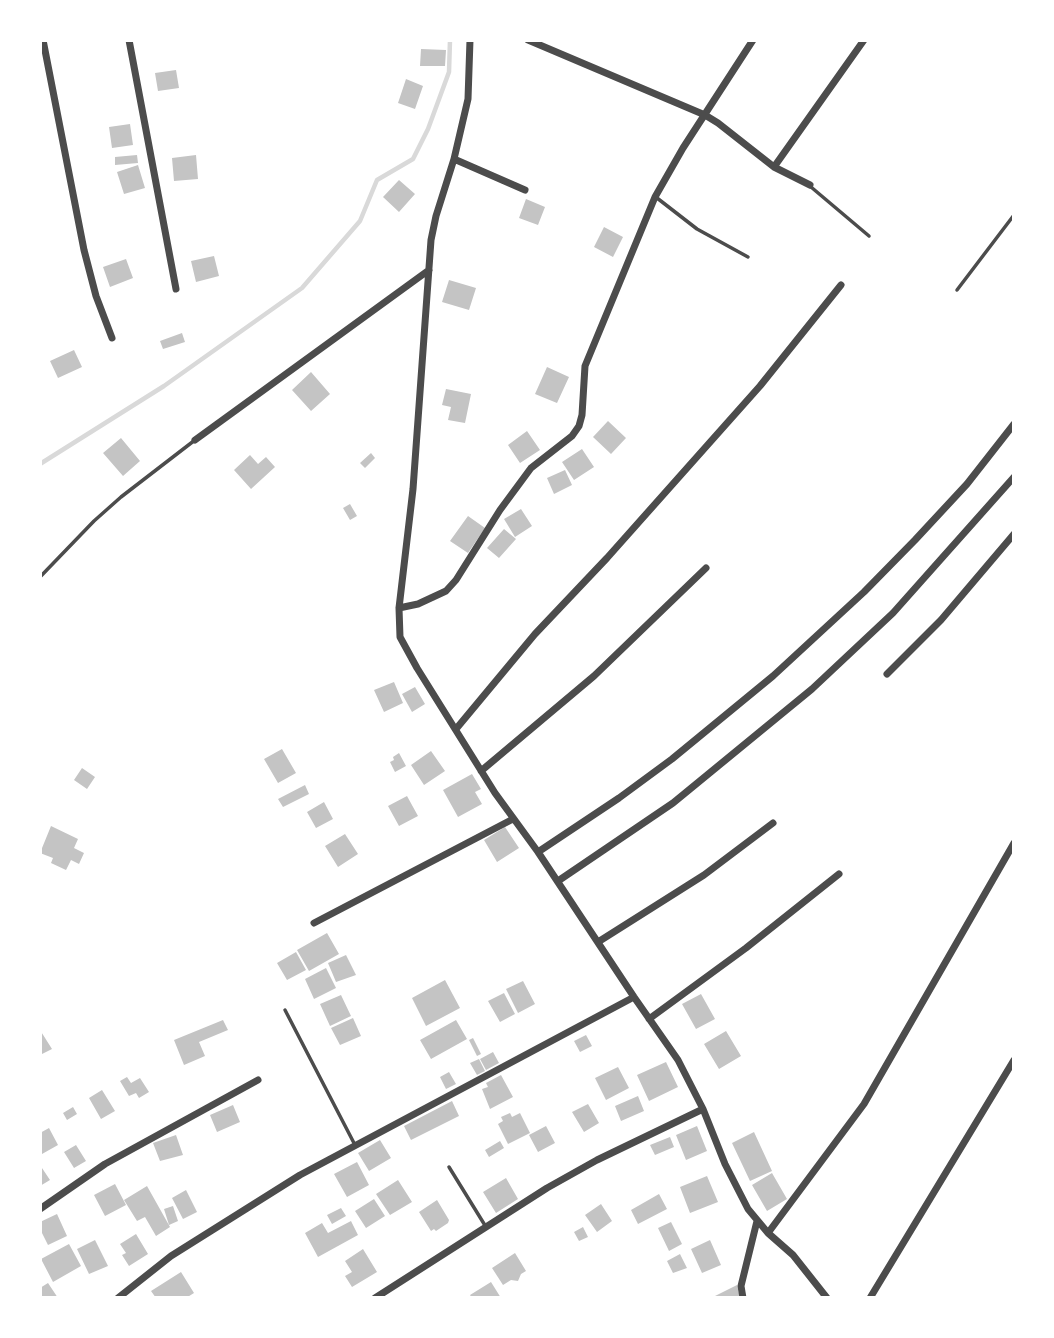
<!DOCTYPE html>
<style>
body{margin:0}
#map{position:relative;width:1054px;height:1338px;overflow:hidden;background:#fff;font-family:Signika,sans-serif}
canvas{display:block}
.frame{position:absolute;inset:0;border:42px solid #fff;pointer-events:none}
</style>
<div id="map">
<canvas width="1054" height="1338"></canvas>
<div class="frame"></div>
</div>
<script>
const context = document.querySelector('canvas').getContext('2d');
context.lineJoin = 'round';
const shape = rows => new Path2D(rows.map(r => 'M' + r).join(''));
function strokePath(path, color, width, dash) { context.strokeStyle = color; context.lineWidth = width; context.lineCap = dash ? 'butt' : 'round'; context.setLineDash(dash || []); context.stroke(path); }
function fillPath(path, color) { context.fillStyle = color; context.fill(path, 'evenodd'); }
const stream = shape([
 [40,464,164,386,302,288,360,221,377,180,413,159,428,129,449,72,450,40]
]);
const building = shape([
 [421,49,446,50,445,66,420,66],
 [176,70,179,88,158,91,155,73],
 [406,79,423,86,415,109,398,103],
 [130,124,133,145,112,148,109,127],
 [137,155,138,163,115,165,115,157],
 [196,155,198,179,174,181,172,158],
 [138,165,145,188,124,194,117,172],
 [399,180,415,194,399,212,383,197],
 [526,199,545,207,538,225,519,218],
 [604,227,623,237,613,257,594,247],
 [214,256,219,276,196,282,191,261],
 [126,259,133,278,110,287,103,267],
 [449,280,476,288,469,310,442,302],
 [182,333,185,342,163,349,160,341],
 [74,350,82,367,58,378,50,361],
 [547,367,569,377,557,403,535,394],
 [311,372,330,394,311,411,292,390],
 [446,389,471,394,465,423,448,420,451,407,442,405],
 [608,421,626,438,611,454,593,437],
 [527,431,540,450,520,463,508,445],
 [121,438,140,461,123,476,103,453],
 [582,449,594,467,574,480,562,462],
 [371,453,375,458,365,468,360,463],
 [250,455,258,464,266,457,275,467,251,489,234,470],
 [565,470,572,485,554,494,547,478],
 [350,504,357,516,350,520,343,508],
 [521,509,532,526,515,537,504,519],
 [468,516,485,528,468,553,450,541],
 [504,529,516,539,499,558,487,548],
 [394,682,403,703,384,712,374,690],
 [415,687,425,704,412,712,402,694],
 [282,749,296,773,278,783,264,759],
 [431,751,445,771,424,785,411,765],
 [399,753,406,766,395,772,390,762,394,760,393,757],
 [82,768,95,777,87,789,74,780],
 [472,774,481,789,475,792,482,804,458,817,443,790],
 [305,785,309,794,283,807,278,799],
 [407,796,418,816,399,826,388,806],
 [324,802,333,819,316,828,307,812],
 [51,826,78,839,74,848,84,853,79,864,71,860,66,870,51,863,53,858,40,853],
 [505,827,519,848,497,862,484,840],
 [345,834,358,854,338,867,325,846],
 [327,933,339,954,309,971,297,950],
 [296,952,306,970,287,980,277,963],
 [346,955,356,975,336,982,328,963],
 [326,968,336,988,314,999,305,979],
 [445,980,460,1008,426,1026,412,998],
 [523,981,535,1004,518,1013,506,989],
 [504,993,515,1014,500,1022,488,1001],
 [701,994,715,1019,696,1029,682,1004],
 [341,995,351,1016,330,1026,320,1004],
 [353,1018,361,1036,340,1045,331,1028],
 [223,1020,228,1030,199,1042,205,1056,184,1065,174,1040],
 [456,1020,467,1039,431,1059,420,1040],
 [40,1030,52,1049,40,1055],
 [726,1031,741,1056,719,1069,704,1044],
 [586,1035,592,1046,580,1052,574,1041],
 [473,1038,481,1054,477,1056,469,1040],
 [493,1052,499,1063,486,1070,480,1059],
 [479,1059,485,1071,477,1075,470,1063],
 [666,1062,678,1087,649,1101,637,1075],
 [618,1067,629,1088,606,1100,595,1078],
 [449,1072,456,1084,446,1089,440,1077],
 [501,1075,513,1097,490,1109,482,1089,488,1087,486,1083],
 [127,1077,131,1083,140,1078,149,1092,139,1098,136,1093,129,1096,120,1081],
 [102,1090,115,1111,101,1119,89,1098],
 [638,1096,644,1111,621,1121,615,1106],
 [452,1101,459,1116,411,1140,404,1126],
 [588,1104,599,1123,584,1132,572,1112],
 [233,1105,240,1122,217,1132,210,1115],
 [73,1107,77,1114,67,1120,63,1113],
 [510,1113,512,1117,520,1113,530,1133,508,1144,498,1124,503,1121,501,1117],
 [546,1126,555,1143,538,1152,529,1135],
 [697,1126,707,1151,686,1160,676,1135],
 [49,1128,58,1145,42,1154,40,1133],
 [754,1132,772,1171,750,1181,732,1143],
 [176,1135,183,1155,160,1161,153,1143],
 [670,1137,674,1147,655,1155,650,1145],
 [380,1140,391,1158,369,1171,358,1153],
 [500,1141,504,1148,489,1157,485,1150],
 [76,1145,86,1161,74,1168,64,1152],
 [357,1162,369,1185,347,1197,334,1174],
 [40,1165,50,1180,40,1186],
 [772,1173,787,1199,767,1211,752,1185],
 [707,1176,718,1202,690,1213,680,1187],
 [506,1178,518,1199,496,1213,483,1192],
 [398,1180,412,1202,390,1215,376,1194],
 [115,1184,126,1205,105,1216,94,1195],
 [147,1186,170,1227,156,1236,145,1217,137,1221,124,1200],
 [186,1190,197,1212,183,1219,172,1198],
 [659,1194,667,1209,638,1224,631,1210],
 [374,1199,385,1216,366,1228,355,1211],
 [437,1200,449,1220,448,1223,436,1231,434,1229,431,1231,419,1212],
 [601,1204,612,1221,597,1232,585,1215],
 [173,1206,178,1221,169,1225,164,1209],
 [341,1208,346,1216,332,1224,327,1215],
 [57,1214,67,1236,48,1245,40,1229,40,1222],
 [351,1221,358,1235,318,1257,305,1233,322,1223,328,1233],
 [671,1222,682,1244,669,1251,658,1228],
 [583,1227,588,1237,579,1241,574,1232],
 [136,1234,148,1254,129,1266,122,1255,126,1253,120,1244],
 [95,1240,108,1266,89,1274,77,1249],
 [710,1240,721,1265,702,1273,691,1249],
 [69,1244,81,1266,53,1282,41,1259],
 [363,1249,377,1272,352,1287,345,1276,352,1272,345,1261],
 [515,1253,526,1271,521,1274,518,1281,511,1280,503,1285,492,1268],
 [680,1254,687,1268,673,1273,667,1261],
 [181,1272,194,1293,186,1298,156,1298,151,1291],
 [491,1282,501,1298,472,1298,470,1295],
 [48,1283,58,1298,40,1298,40,1288],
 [737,1285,740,1298,711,1298]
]);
const service = shape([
 [811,187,869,236],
 [657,198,697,229,748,257],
 [957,290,1014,215],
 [40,577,94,521,121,497,195,440],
 [285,1010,355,1145],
 [449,1167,486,1227]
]);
const minor = shape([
 [43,40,84,250,96,296,112,338],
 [129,40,176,289],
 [470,40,468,99,454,159,436,216,431,240,413,489,399,608,400,637,417,668,495,793,538,852,634,997,678,1060,703,1109,725,1164,748,1209,768,1233,793,1255,827,1298],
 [528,40,705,115,718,123,774,167,810,185],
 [454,159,525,190],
 [774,167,864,40],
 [195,440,429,270],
 [399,608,418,604,446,591,456,580,500,510,531,468,572,436,579,426,582,415,585,366,655,197,683,148,753,40],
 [887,674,941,620,1014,534],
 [456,729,535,634,607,558,760,386,841,285],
 [481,771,594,676,706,568],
 [538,852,619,798,672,759,773,676,864,592,915,540,967,484,1014,424],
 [558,881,673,803,812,689,893,613,1014,477],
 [314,923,513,819],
 [598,942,704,875,773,823],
 [649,1019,746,948,839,874],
 [40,1209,105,1164,258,1080],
 [768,1233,864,1104,1014,843],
 [118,1298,171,1256,300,1175,634,997],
 [375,1298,547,1188,597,1160,703,1109],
 [743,1298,741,1286,757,1221],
 [870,1298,1014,1060]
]);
strokePath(stream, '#d9d9d9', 4.5);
fillPath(building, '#c4c4c4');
strokePath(service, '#4c4c4c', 3.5);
strokePath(minor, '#4c4c4c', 7);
</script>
